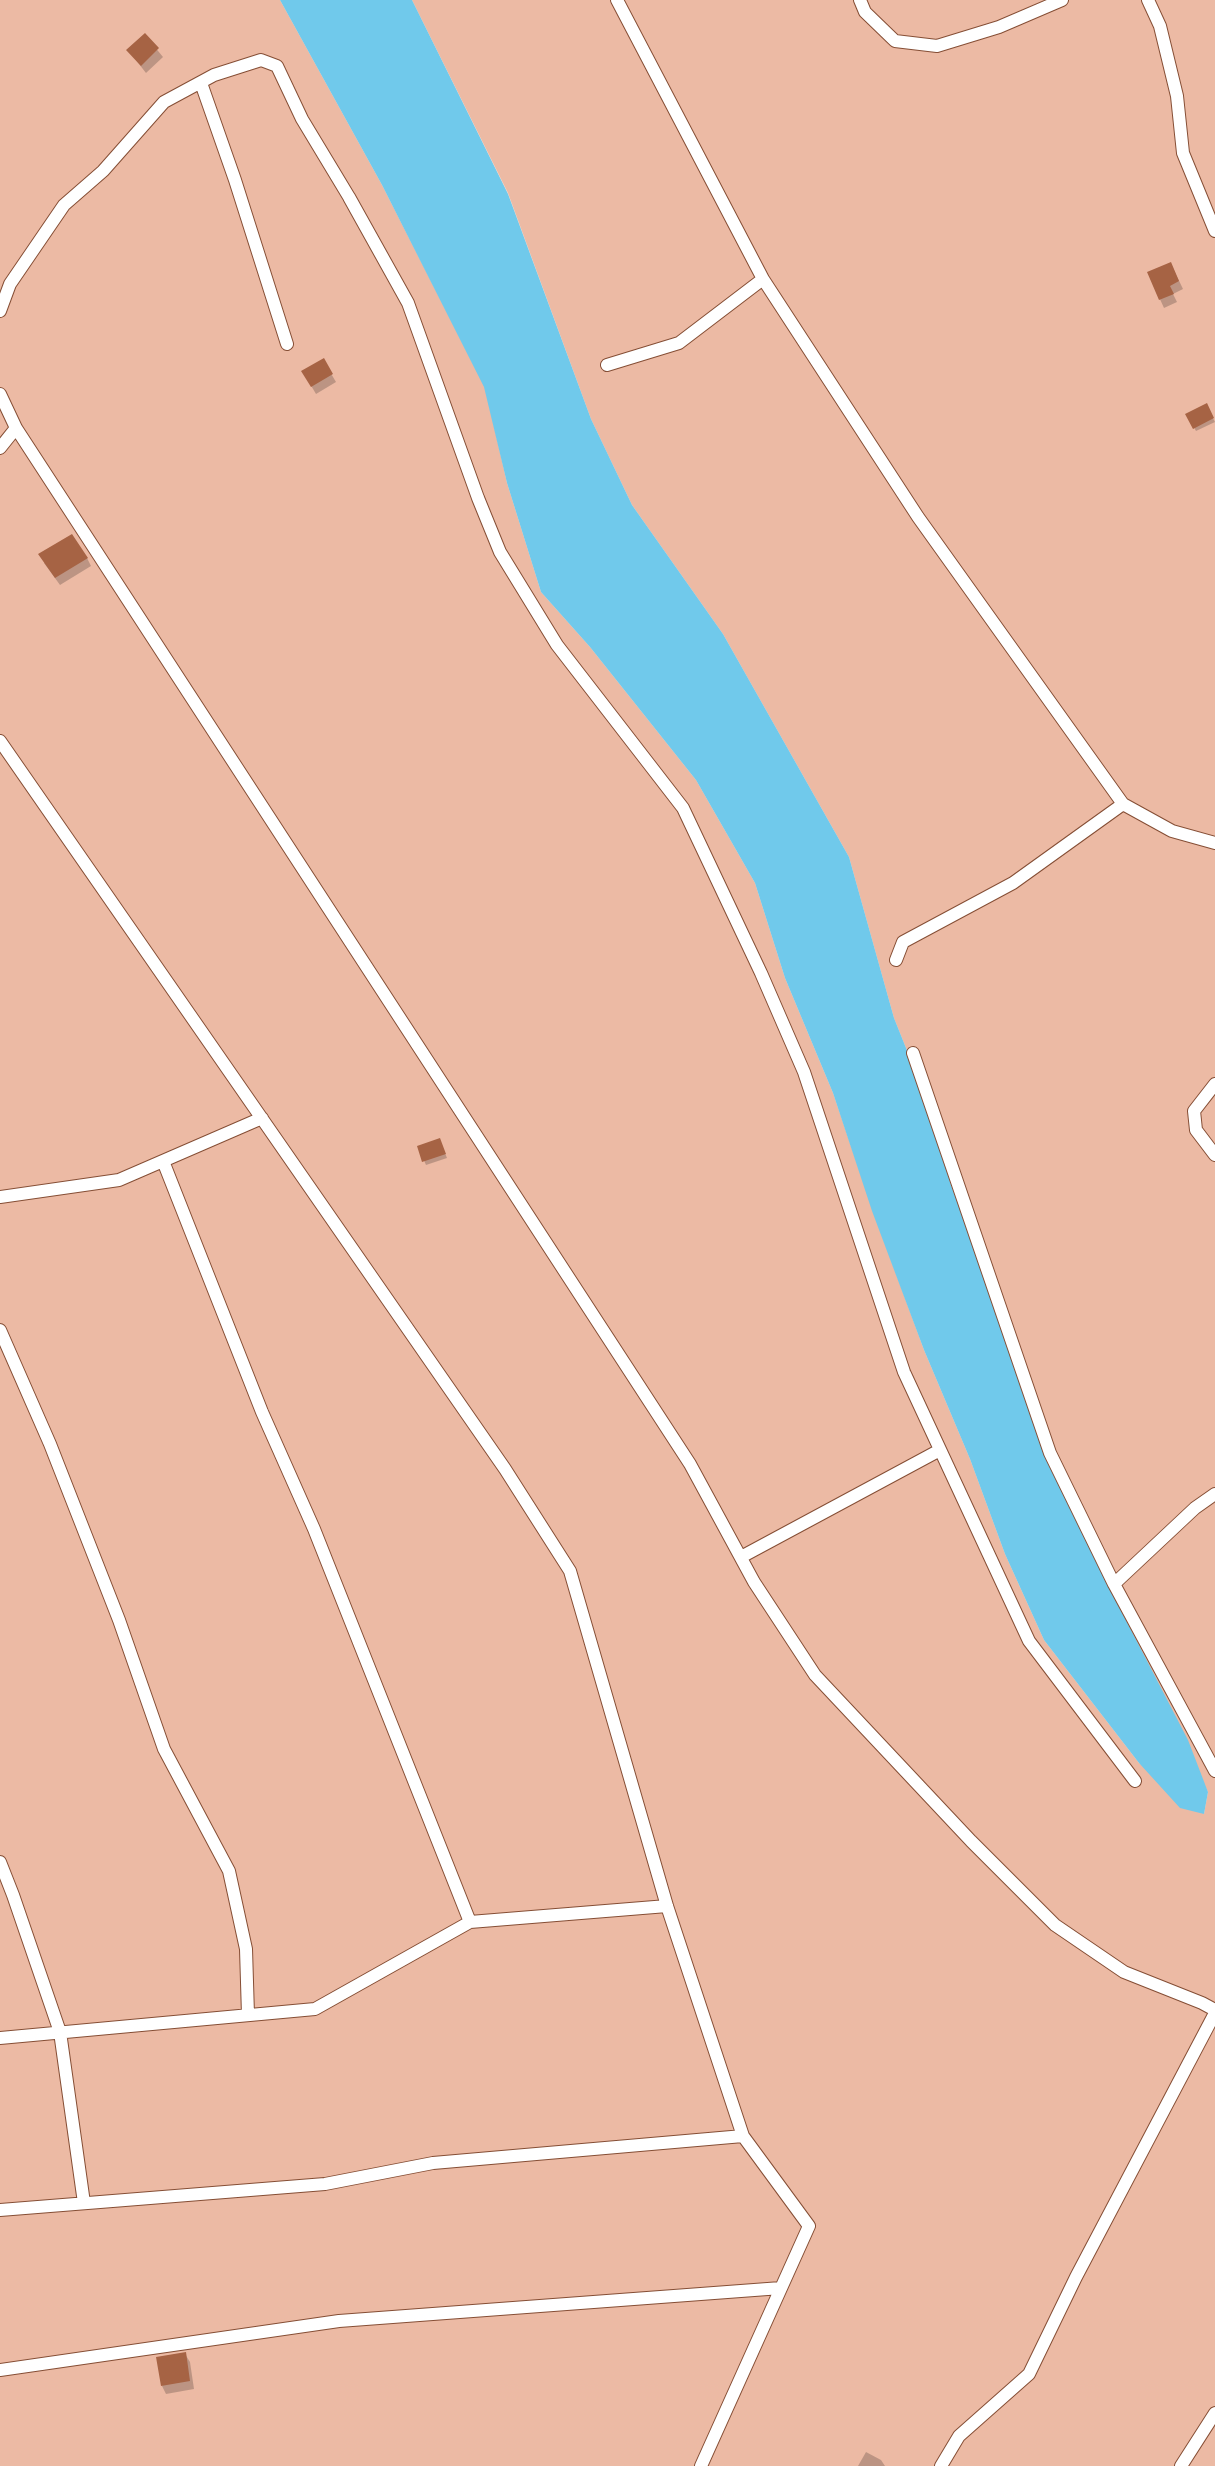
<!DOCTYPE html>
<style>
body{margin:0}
canvas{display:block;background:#fbe0d5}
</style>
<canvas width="1215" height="2466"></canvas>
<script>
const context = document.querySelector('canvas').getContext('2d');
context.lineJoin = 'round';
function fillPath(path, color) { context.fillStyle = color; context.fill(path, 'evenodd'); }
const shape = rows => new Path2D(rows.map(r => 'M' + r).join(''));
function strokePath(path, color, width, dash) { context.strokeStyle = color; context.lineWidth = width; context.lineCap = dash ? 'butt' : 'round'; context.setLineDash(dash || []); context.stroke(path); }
const green = shape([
 [0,0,280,0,382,185,485,387,507,483,541,592,590,647,696,780,755,883,785,978,833,1093,873,1211,924,1350,970,1459,1005,1554,1044,1640,1139,1763,1204,1814,1208,1792,1101,1572,1034,1416,950,1182,932,1113,894,1018,849,857,723,634,632,505,591,419,508,193,412,0,1215,0,1215,2466,0,2466]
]);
const water = shape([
 [280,0,412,0,508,194,591,419,632,505,723,634,849,857,894,1018,932,1113,950,1182,1034,1416,1101,1572,1188,1740,1208,1792,1204,1814,1180,1808,1139,1763,1044,1640,1005,1554,970,1459,924,1350,872,1211,833,1093,785,978,755,883,696,780,590,647,541,592,507,483,484,387,382,185]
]);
const shadow = shape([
 [145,35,163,57,146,73,128,50],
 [1171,264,1183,289,1173,294,1177,302,1164,308,1148,273],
 [323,360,336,382,316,394,303,372],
 [1206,405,1215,422,1196,431,1187,415],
 [87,558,91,566,60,585,44,563],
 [441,1143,447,1158,426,1165,418,1147],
 [185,2354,190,2362,194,2389,166,2394,162,2386],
 [866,2452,881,2460,885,2466,858,2466]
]);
const building = shape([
 [145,33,159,48,141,66,126,50],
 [1171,262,1179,281,1170,286,1174,294,1159,300,1147,272],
 [324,358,333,374,311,387,301,371],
 [1207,403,1214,418,1193,429,1185,414],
 [72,534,88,558,55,578,38,554],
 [440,1138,446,1154,422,1162,417,1146],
 [186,2352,190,2381,161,2386,156,2357]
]);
const lane = shape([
 [617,0,763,279,918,517,1123,804,1172,831,1215,843],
 [860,0,865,12,895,41,937,46,999,27,1062,0],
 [1148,0,1160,26,1177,96,1183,153,1215,231],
 [201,83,235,180,287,344],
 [0,311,10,284,64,205,103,171,164,102,214,75,261,60,277,66,302,119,349,197,408,303,478,498,500,552,557,645,683,808,761,973,804,1072,904,1372,1029,1641,1135,1781],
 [607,365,679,343,763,279],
 [0,394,16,428,690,1464,754,1582,815,1675,971,1841,1055,1925,1124,1972,1202,2003,1215,2010],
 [0,448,16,428],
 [0,741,505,1469,570,1571,667,1906,743,2136],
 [896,960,903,942,1013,883,1123,804],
 [913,1053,1050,1453,1114,1584,1215,1771],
 [1215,1084,1194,1111,1196,1130,1215,1155],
 [163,1161,262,1412,314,1529,470,1922],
 [0,1197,119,1180,262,1118],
 [0,1330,50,1444,119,1620,164,1749,229,1871,246,1949,248,2015],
 [741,1557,940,1450],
 [1114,1584,1195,1508,1215,1494],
 [0,1862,13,1895,60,2032,84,2203],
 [0,2038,315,2009,470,1922,667,1906],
 [0,2210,325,2184,433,2163,743,2136,809,2226,701,2466],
 [0,2370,339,2321,781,2288],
 [941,2466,959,2436,1029,2374,1076,2277,1215,2013],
 [1181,2466,1215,2413]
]);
fillPath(green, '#ecbaa4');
fillPath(water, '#70c9eb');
fillPath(shadow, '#0003');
fillPath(building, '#a66344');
strokePath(lane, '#854e35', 14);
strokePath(lane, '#fff', 12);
</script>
